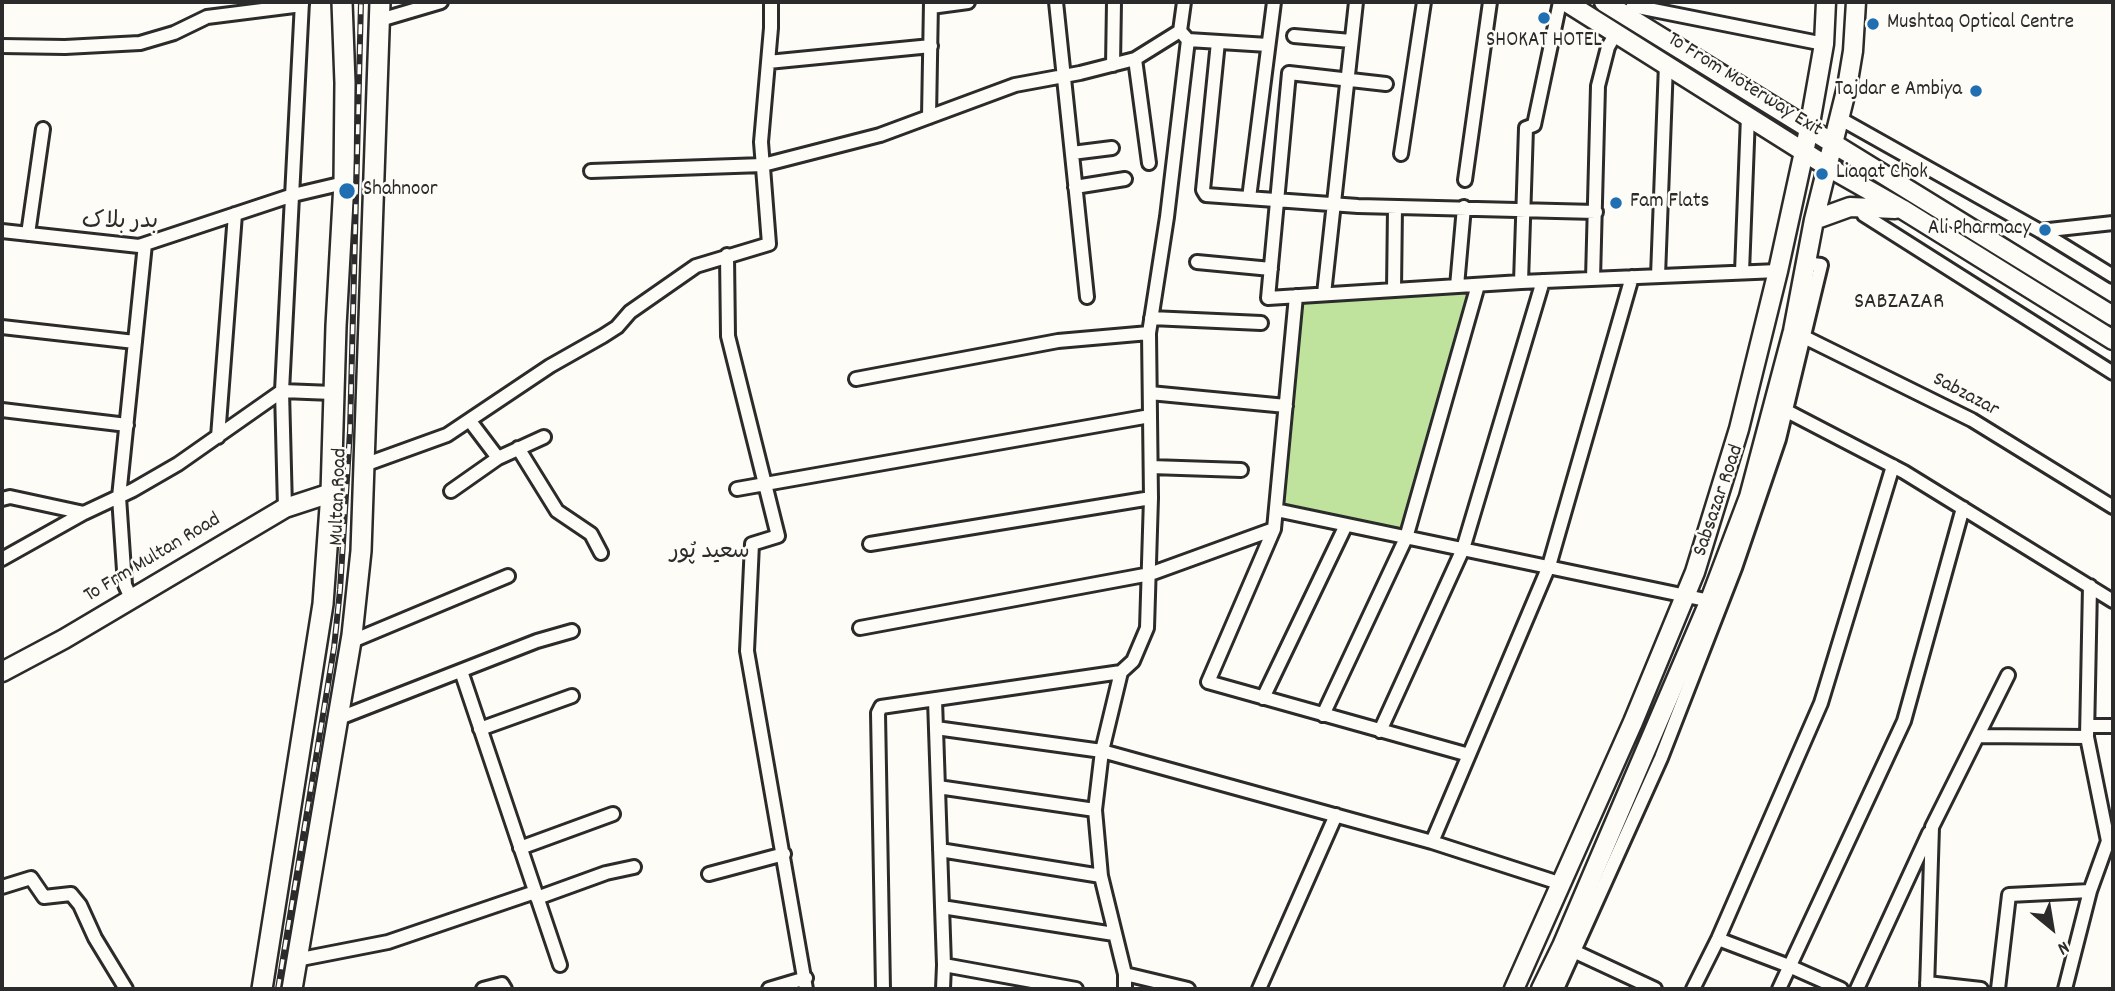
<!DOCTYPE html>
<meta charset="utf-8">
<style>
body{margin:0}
#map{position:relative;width:2115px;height:991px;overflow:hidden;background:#fdfcf7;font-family:Dekko,sans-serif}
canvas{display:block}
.frame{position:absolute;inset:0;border:4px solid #2b2b2b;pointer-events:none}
.north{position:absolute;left:2017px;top:893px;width:70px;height:70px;-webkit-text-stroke:5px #fdfcf7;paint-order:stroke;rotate:150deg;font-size:19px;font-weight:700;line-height:28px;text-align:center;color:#2b2b2b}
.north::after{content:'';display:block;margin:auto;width:24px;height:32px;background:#2b2b2b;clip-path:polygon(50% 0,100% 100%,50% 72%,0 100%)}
</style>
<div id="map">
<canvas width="2115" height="991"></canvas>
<div class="frame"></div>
<div class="north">N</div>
</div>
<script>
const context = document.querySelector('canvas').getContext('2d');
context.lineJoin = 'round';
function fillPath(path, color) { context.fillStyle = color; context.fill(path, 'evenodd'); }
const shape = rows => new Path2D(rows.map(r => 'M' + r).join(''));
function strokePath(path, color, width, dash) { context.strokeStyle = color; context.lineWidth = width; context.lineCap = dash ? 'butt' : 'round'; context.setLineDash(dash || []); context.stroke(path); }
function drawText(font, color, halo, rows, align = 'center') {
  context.font = font + ' Dekko,"Playpen Sans Arabic",sans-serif'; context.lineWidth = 5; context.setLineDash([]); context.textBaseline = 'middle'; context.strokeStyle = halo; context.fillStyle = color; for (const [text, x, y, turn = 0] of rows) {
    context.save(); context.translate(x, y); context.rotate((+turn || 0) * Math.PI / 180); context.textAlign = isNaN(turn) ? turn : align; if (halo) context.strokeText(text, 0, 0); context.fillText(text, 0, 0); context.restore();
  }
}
const green = shape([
 [1478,285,1411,538,1276,510,1296,296]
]);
const street = shape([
 [1056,2,1087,297],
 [931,7,968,2],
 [1627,16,1633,6,1824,44],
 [380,20,441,2],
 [1294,36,1351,41],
 [1188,40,1268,45],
 [1218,42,1203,190,1206,195,1358,206,1596,212],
 [2,46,65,47,140,43,174,33,207,17,302,5],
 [1135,59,1149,163],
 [768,62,931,46],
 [1113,65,1114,2],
 [1386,84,1289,73,1268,298,1521,282,1778,271],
 [929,117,931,2],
 [1839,118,2040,231,2113,276],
 [1072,153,1112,148],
 [1401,154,1424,2],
 [591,171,763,165,880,135,1015,85,1080,73,1135,59,1180,31],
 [1465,180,1490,2],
 [1075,187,1125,179],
 [1249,198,1274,2],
 [1860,206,1864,215,2113,373],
 [2,231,139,246,293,195,344,183],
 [2040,231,2113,223],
 [28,234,43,129],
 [727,255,728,336,778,536,752,544,747,651,806,989],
 [1197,262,1271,269],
 [1742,272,1748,116],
 [1658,276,1666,64],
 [1593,279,1598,86,1608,47,1616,33],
 [1521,282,1526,128,1534,125,1560,2],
 [1457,286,1464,207],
 [1394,290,1395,207],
 [1324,294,1356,2],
 [1296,296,1274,529,1208,682,1469,755],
 [1151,318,1261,323],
 [2,327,135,342],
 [1798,334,1972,420,2113,507],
 [856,379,1058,341,1149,333],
 [1150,393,1286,406],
 [1781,408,1904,472,2113,601],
 [2,410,127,425],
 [470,421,498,458],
 [218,437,235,214],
 [518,448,557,511,591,534,601,553],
 [364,465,447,435,550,366,603,336,617,327,630,312,696,266,769,244,761,142,771,28,771,2],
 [1151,467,1241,470],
 [737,489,1150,416],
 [451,491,498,458,544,437],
 [2,499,10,497,84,513],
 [285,508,282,391,302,2],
 [1276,510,1715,602],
 [870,544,1151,498],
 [2,559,84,513,133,490,178,464,282,391,333,393],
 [131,598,125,585,119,497,145,244],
 [860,628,1150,574,1274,529],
 [350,642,508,576],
 [461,671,560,965],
 [1121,672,1102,751,1095,810,1101,876,1125,974,1125,989],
 [1263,698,1346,525],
 [935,700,944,965,943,989],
 [1323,715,1406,538,1478,285],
 [337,719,537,641,572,631],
 [2088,726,2113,726],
 [936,728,1102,751,1432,842,1562,884],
 [480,729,572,696],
 [1380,731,1463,549,1543,281],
 [1978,736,2087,737],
 [938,787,1095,810],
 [1432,842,1549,566,1632,277],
 [520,848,613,814],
 [940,850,1101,876],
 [709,874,784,854],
 [2,887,31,878,44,897,71,894,80,905,95,938,126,989],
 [537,898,606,873,634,867],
 [942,907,1114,934],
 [1718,939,1789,966,1841,989],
 [1567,948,1655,989],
 [296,960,388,942,535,892],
 [944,965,1076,989],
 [1125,974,1188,989],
 [1927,983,1981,989],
 [483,989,502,984,505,989],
 [769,989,806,978],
 [883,989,878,713,881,707,1121,672,1133,661,1147,628,1151,498,1149,333,1167,217,1188,40,1180,31,1184,2],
 [1259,989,1336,815],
 [1557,989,1661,758,1735,568,1779,439,1821,265,1805,263],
 [1693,989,1718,939,1821,703,1893,466],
 [1779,989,1904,721,1963,508],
 [1857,989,1929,833],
 [1927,989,1932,827,2008,675],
 [1998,989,2009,895,2090,891],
 [2065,989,2090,891,2108,841,2087,737,2090,586]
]);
const secondary = shape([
 [1566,2,1828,167,1902,209,2113,340],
 [1604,2,2113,316],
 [1814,220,1850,207,1895,209],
 [2,672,64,639,285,508,331,493],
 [1514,989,1633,722,1695,572,1739,429,1778,271,1809,129,1824,44,1826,2],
 [1541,989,1562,946,1710,600,1749,497,1793,331,1814,220,1847,87,1853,51,1856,2]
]);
const primary = shape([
 [262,989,323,604,331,493,336,326,344,183,345,83,342,2],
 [292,989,352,635,361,551,380,2]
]);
const rail = shape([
 [278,989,334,648,340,590,350,431,361,2]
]);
const markers = [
 [1544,18,7,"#1f6fb2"],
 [1873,24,7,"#1f6fb2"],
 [1976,91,7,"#1f6fb2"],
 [1822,174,7,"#1f6fb2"],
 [347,191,9,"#1f6fb2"],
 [1616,203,7,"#1f6fb2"],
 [2045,230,7,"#1f6fb2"]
];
const poiNames = [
 ["Mushtaq Optical Centre",1887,24],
 ["SHOKAT HOTEL",1544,42,"center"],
 ["Tajdar e Ambiya",1962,91,"right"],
 ["Liaqat Chok",1836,174],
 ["Shahnoor",363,191],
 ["Fam Flats",1630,203],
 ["Ali Pharmacy",2031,230,"right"]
];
const streetNames = [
 ["To From Moterway Exit",1744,86,32],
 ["Sabzazar",1965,396,28],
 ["Multan Road",340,497,-88],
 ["Sabsazar Road",1720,501,-71],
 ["To Frm Multan Road",153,559,-31]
];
const neighbourhoodNames = [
 ["بدر بلاک",120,224],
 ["SABZAZAR",1899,304],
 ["سعید پُور",710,554]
];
fillPath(green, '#bfe39d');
strokePath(street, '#2b2b2b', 18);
strokePath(secondary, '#2b2b2b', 23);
strokePath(primary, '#2b2b2b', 24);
strokePath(street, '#fdfcf7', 12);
strokePath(secondary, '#fdfcf7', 18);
strokePath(primary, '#fdfcf7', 19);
strokePath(rail, '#2b2b2b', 6);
strokePath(rail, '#fdfcf7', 3.5, [10]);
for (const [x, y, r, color] of markers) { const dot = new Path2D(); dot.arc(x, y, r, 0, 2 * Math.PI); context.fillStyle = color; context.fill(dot); strokePath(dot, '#fdfcf7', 2.5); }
drawText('21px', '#2b2b2b', '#fdfcf7', poiNames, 'left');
drawText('21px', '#2b2b2b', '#fdfcf7', streetNames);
drawText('23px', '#2b2b2b', '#fdfcf7', neighbourhoodNames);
</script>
